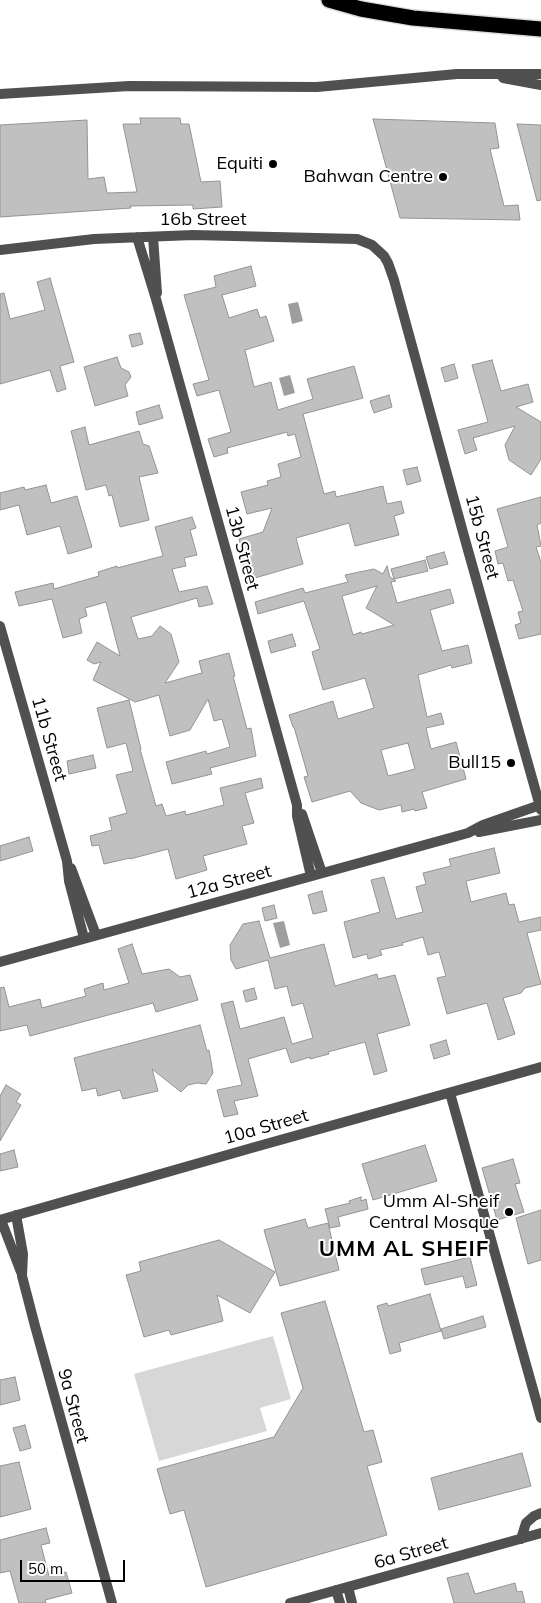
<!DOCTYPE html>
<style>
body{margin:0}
#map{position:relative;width:541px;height:1603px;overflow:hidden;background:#fff;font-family:Mulish,sans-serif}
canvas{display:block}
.scale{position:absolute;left:20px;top:1560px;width:105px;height:22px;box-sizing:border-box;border:2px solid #000;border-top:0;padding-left:6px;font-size:15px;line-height:18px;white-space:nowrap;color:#000;-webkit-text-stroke:4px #fff;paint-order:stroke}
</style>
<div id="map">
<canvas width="541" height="1603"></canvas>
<div class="scale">50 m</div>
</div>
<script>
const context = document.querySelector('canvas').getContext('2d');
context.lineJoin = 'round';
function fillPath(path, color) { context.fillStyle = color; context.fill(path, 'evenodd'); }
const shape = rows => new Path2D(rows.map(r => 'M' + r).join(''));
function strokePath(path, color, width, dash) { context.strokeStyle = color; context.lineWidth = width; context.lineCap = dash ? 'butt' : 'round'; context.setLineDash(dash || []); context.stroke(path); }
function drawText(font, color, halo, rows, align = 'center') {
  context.font = font + ' Mulish,sans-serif'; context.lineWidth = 4; context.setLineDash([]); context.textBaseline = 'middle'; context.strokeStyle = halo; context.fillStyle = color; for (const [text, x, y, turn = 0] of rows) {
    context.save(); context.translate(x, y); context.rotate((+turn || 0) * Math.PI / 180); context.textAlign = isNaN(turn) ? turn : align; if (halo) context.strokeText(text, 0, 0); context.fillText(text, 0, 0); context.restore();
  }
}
const green = shape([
 [273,1336,291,1399,260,1408,267,1431,159,1461,134,1374]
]);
const water = shape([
 [298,302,303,321,292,324,288,304],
 [290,375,295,393,284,396,279,378],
 [284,921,290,945,280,948,273,923]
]);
const building = shape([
 [140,118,180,118,181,124,189,124,201,182,220,181,222,207,193,209,193,205,130,206,131,208,0,217,0,125,87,120,88,179,104,177,107,193,137,192,123,124,141,124,140,118],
 [373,119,495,123,499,148,490,149,504,206,518,205,520,220,400,218,373,119],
 [517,124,541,125,541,200,537,201,517,124],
 [251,266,256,286,222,295,229,318,257,309,260,318,266,316,274,341,245,350,254,387,271,382,278,410,313,399,307,379,354,366,363,398,303,414,324,494,335,491,336,497,383,486,387,504,401,501,404,513,394,516,399,535,355,546,349,523,296,538,303,564,248,580,240,552,242,551,239,539,263,532,272,508,247,514,241,492,268,485,267,481,281,477,278,464,301,457,295,434,288,436,287,432,227,448,228,453,214,457,208,439,231,432,219,390,197,396,193,384,209,380,184,295,216,287,214,276,251,266],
 [50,278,74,362,60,366,66,389,57,392,50,370,0,384,0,294,4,293,10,319,45,310,37,282,50,278],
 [140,333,143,344,132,347,129,335,140,333],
 [117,357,121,368,129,372,131,377,125,385,128,396,95,406,84,367,117,357],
 [492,360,501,391,528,384,533,402,516,407,541,422,541,459,531,475,509,460,505,445,515,426,473,438,477,450,465,454,458,430,488,422,472,365,492,360],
 [454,364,458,378,445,382,441,368,454,364],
 [389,395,392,407,374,413,370,401,389,395],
 [159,405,163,418,139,425,136,412,159,405],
 [85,427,89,445,139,431,143,444,149,446,158,473,139,477,149,520,120,527,112,495,109,496,106,485,86,490,71,431,85,427],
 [417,467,421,481,407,485,403,470,417,467],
 [46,485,51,503,77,496,92,547,68,554,60,526,27,535,19,505,0,510,0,493,24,487,25,490,46,485],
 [541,497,541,523,537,525,541,546,536,547,541,562,541,634,519,639,515,625,521,623,518,612,523,611,513,580,508,581,503,563,498,564,495,551,508,547,497,509,541,497],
 [192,517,196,528,190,530,197,555,184,558,186,566,172,569,179,592,207,586,213,604,199,607,197,598,131,617,138,639,152,636,160,626,171,634,179,662,165,683,202,673,199,661,229,653,235,676,233,676,247,729,251,728,256,756,210,768,212,774,172,784,166,762,206,751,207,754,230,747,222,719,214,721,208,699,190,730,170,736,159,695,135,702,93,680,101,662,94,664,87,660,97,642,120,656,106,602,85,608,87,616,79,619,82,633,63,638,52,599,19,606,15,592,53,583,54,589,99,576,98,572,117,566,117,568,163,556,155,527,192,517],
 [444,552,448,564,430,569,426,557,444,552],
 [425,560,428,571,394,579,391,569,425,560],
 [387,566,390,577,396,581,391,582,397,603,450,589,454,603,430,610,442,651,468,645,472,663,452,668,451,665,418,675,427,717,441,713,444,724,426,728,431,749,456,742,466,779,422,792,427,808,415,811,414,809,402,812,401,805,379,810,361,803,350,791,312,802,304,777,308,776,294,727,293,727,289,715,333,701,338,719,374,708,365,678,323,690,312,652,320,649,304,601,258,614,255,602,303,588,305,593,348,582,345,575,374,569,383,574,387,566],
 [377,586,366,608,394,625,362,634,361,632,353,635,342,596,377,586],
 [408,743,415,769,388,776,381,750,408,743],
 [292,634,296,646,271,653,268,641,292,634],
 [129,700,141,749,140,749,156,806,162,804,166,816,185,811,186,815,224,805,220,788,261,778,263,788,245,793,254,823,242,826,247,844,203,856,207,870,176,879,168,849,130,859,130,858,104,864,99,845,92,846,90,836,112,830,109,818,127,813,116,775,133,771,126,743,107,748,97,708,129,700],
 [93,755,96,768,69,774,67,761,93,755],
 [29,837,33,851,0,861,0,846,29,837],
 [494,848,500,873,466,881,471,902,506,893,509,905,514,904,519,922,541,917,541,930,527,933,541,984,525,988,521,993,503,998,515,1034,498,1040,487,1003,447,1014,437,978,446,976,439,952,428,955,423,937,402,943,403,945,380,950,382,955,368,959,367,954,353,958,344,922,380,912,371,880,384,877,396,919,423,912,416,887,426,884,423,873,451,866,449,859,494,848],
 [322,891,327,911,313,914,308,895,322,891],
 [274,905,277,918,265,921,262,908,274,905],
 [259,921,270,958,324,944,335,986,377,974,378,979,395,975,410,1025,377,1034,387,1071,374,1075,365,1042,328,1052,329,1054,310,1059,310,1057,291,1063,286,1048,248,1059,258,1096,234,1101,238,1114,224,1117,217,1090,242,1085,221,1004,233,1001,240,1029,284,1017,292,1044,313,1038,303,1003,292,1006,287,986,275,989,268,960,236,969,231,960,230,945,243,924,259,921],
 [132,944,142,974,169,969,180,977,190,975,198,1000,156,1012,153,1003,30,1036,27,1025,0,1031,0,988,4,987,9,1007,40,999,42,1008,86,996,84,989,103,983,104,990,129,983,118,949,132,944],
 [254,988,257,999,246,1002,243,991,254,988],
 [200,1025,207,1051,209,1050,213,1073,206,1084,197,1083,188,1085,181,1092,152,1069,158,1091,123,1099,120,1090,98,1096,96,1088,82,1091,74,1058,200,1025],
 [446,1040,450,1054,434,1059,430,1045,446,1040],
 [6,1085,21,1094,16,1102,21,1105,0,1141,0,1096,6,1085],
 [425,1145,437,1181,373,1200,362,1164,425,1145],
 [14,1150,18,1167,0,1171,0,1154,14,1150],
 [513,1159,520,1183,515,1184,524,1212,497,1220,482,1168,513,1159],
 [361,1197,361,1201,366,1199,368,1209,338,1217,340,1226,330,1228,325,1209,350,1203,349,1201,361,1197],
 [541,1210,541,1260,528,1264,516,1218,541,1210],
 [305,1219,308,1228,328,1223,339,1270,280,1286,264,1230,305,1219],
 [219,1240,275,1272,250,1313,217,1295,223,1321,171,1335,169,1330,144,1337,126,1275,141,1271,139,1262,219,1240],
 [470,1257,477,1285,466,1288,463,1276,425,1285,421,1269,470,1257],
 [430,1294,441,1331,399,1343,401,1351,390,1354,377,1306,387,1303,388,1306,430,1294],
 [325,1301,364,1432,373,1430,382,1462,367,1466,387,1535,206,1587,184,1510,170,1514,157,1469,274,1437,303,1388,281,1313,325,1301],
 [483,1316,486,1327,444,1339,441,1329,483,1316],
 [15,1377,20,1400,0,1405,0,1380,15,1377],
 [25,1425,31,1448,20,1451,13,1428,25,1425],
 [522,1453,531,1486,439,1510,431,1478,522,1453],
 [19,1462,31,1509,0,1517,0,1466,19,1462],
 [46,1528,50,1543,41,1545,49,1576,66,1572,72,1593,45,1600,46,1603,19,1603,10,1571,0,1573,0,1540,46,1528],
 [468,1573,475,1594,515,1583,517,1592,522,1591,525,1603,454,1603,447,1578,468,1573]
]);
const street = shape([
 [503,78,541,85],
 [0,94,129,86,317,87,457,74,541,74],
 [137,237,156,299,297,805,297,816,311,876],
 [153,237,157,293],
 [0,250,94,239,193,235,357,239,372,245,384,256,388,263,394,280,464,536,541,810],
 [0,626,67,861,69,881,84,938],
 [302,814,322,873],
 [479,832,541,820],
 [71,868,96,935],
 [0,962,468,833,483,825,540,805],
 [450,1093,541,1418],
 [16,1215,23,1254,22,1276,35,1326,112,1603],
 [0,1220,255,1147,541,1067],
 [1,1220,21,1272],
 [521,1539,526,1523,534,1516,541,1513],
 [348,1587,352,1603],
 [336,1590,340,1603],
 [290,1603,541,1533]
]);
const highway = shape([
 [329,0,361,9,413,18,541,29]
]);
const markers = [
 [273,164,5,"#000"],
 [443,177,5,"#000"],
 [511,763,5,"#000"],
 [509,1212,5,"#000"]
];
const poiNames = [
 ["Equiti",263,164],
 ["Bahwan Centre",433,177],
 ["Bull15",501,763],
 ["Umm Al-Sheif",499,1202],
 ["Central Mosque",499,1223]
];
const streetNames = [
 ["16b Street",203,220],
 ["15b Street",482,537,75],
 ["13b Street",242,548,75],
 ["11b Street",49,739,74],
 ["12a Street",229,882,-15],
 ["10a Street",266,1127,-16],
 ["9a Street",73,1406,75],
 ["6a Street",411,1553,-16]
];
const districtNames = [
 ["UMM AL SHEIF",404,1249]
];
fillPath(green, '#d7d7d7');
fillPath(water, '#9e9e9e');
fillPath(building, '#c0c0c0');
strokePath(building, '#949494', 1);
strokePath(highway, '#dbdbdb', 18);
strokePath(street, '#505050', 10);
strokePath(highway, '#000', 15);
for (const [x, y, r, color] of markers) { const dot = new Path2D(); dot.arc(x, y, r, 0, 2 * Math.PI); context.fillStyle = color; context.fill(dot); strokePath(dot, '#fff', 2); }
drawText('18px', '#000', '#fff', poiNames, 'right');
drawText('18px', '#000', '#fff', streetNames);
context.letterSpacing = '1px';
drawText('bold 22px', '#000', '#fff', districtNames);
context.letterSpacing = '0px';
</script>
